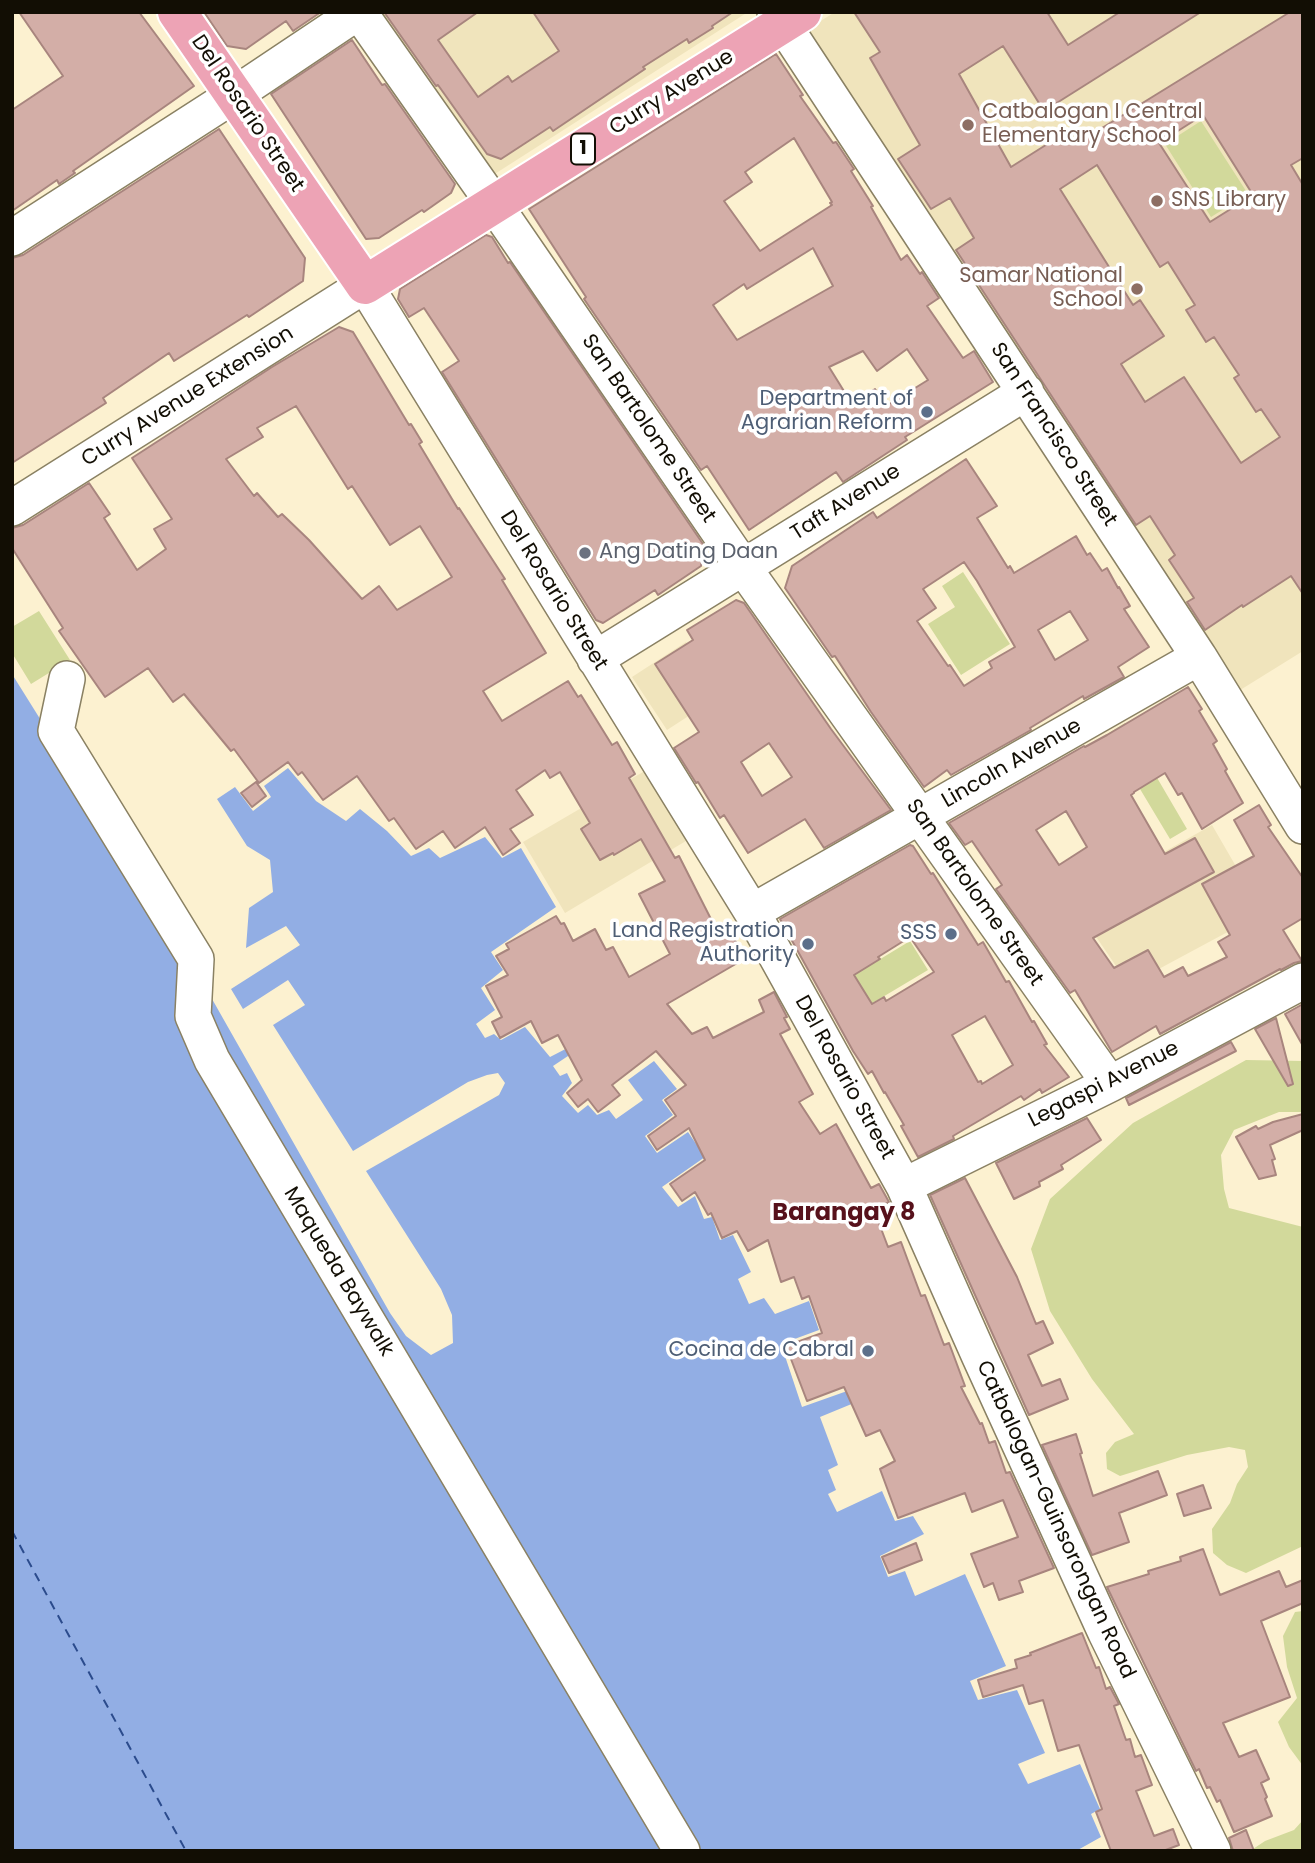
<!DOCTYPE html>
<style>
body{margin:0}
#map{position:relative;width:1315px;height:1863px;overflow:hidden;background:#fcf1d0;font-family:Poppins,sans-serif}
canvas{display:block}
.frame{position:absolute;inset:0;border:14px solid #120e04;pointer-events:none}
</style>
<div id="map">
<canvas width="1315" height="1863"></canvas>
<div class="frame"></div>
</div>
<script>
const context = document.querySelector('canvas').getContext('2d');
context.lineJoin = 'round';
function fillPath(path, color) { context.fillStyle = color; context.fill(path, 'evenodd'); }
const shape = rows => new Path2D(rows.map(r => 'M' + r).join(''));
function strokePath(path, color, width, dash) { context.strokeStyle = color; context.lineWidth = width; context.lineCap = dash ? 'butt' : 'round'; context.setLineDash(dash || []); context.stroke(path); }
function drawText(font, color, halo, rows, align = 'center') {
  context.font = font + ' Poppins,sans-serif'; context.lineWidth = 7; context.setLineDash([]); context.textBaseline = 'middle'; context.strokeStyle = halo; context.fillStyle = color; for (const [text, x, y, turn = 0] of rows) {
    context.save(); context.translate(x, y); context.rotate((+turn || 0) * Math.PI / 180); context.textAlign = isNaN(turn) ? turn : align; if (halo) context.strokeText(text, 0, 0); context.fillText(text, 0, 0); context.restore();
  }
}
const built = shape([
 [376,12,748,12,490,177],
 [835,12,1303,12,1303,651,1237,692,803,32],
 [686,642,721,695,667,730,632,677],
 [655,765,696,835,565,913,523,842],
 [1212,825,1263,913,1129,985,1073,903]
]);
const green = shape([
 [1201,121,1248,194,1211,217,1165,144],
 [963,572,1010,644,961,675,928,624,955,607,942,586],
 [39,611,70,660,31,684,12,653,12,627],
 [1125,723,1187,829,1170,839,1107,734],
 [910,941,928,970,871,1004,854,975],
 [1246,1060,1303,1061,1303,1112,1279,1112,1234,1130,1221,1155,1224,1189,1229,1208,1303,1227,1303,1546,1246,1573,1227,1565,1213,1553,1212,1529,1230,1503,1237,1484,1248,1467,1245,1450,1229,1447,1187,1455,1120,1476,1107,1469,1106,1453,1115,1442,1134,1434,1092,1379,1050,1311,1031,1249,1050,1199,1133,1123],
 [1303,1611,1303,1766,1289,1747,1278,1722,1297,1698,1287,1667,1283,1636,1295,1612],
 [1303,1820,1303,1851,1250,1851,1265,1841,1294,1830]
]);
const water = shape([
 [12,674,182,946,390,1313,406,1336,431,1355,453,1343,452,1315,441,1289,366,1171,499,1095,505,1083,498,1073,487,1075,468,1082,353,1151,273,1025,305,1005,288,980,243,1009,231,989,300,945,286,926,246,948,249,908,273,892,270,860,247,846,217,799,235,787,253,811,271,797,264,786,288,768,316,801,346,821,360,809,387,831,411,856,429,848,440,858,485,837,502,858,521,848,556,907,491,952,503,970,481,988,495,1010,476,1024,485,1038,494,1034,501,1040,525,1027,550,1057,583,1040,586,1044,553,1066,560,1076,567,1073,572,1083,562,1096,578,1113,588,1105,597,1115,609,1110,616,1119,643,1100,628,1080,654,1061,677,1089,662,1100,673,1115,645,1136,657,1153,688,1132,705,1157,662,1187,678,1207,695,1196,704,1219,712,1217,720,1240,733,1235,751,1272,738,1279,749,1304,764,1298,775,1314,809,1301,819,1330,781,1344,802,1407,850,1390,854,1403,820,1417,838,1465,828,1470,836,1490,828,1494,837,1512,882,1491,895,1521,913,1516,924,1534,880,1556,888,1577,905,1571,915,1596,965,1574,1006,1666,970,1681,978,1700,1017,1690,1045,1753,1018,1764,1028,1784,1080,1764,1100,1809,1091,1814,1101,1837,1076,1851,12,1851]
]);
const ferry = shape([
 [12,1531,186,1851]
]);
const building = shape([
 [19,12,139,12,194,86,73,171,75,173,59,184,57,180,12,211,12,110,63,76,19,12],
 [204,12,321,12,293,31,286,21,246,49,227,46,204,12],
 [384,12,478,12,438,40,478,97,508,76,512,82,559,51,533,12,733,12,712,26,713,28,689,43,687,39,643,67,645,69,553,131,550,127,501,159,487,154,438,85,436,86,384,12],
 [854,12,1047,12,1068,45,1120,12,1201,12,1044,111,1003,46,959,74,1011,167,1068,131,1076,144,1290,12,1303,12,1303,158,1291,165,1303,185,1303,594,1291,576,1243,607,1242,605,1205,630,1187,602,1194,598,1169,560,1175,555,1150,516,1136,525,956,250,974,238,950,198,931,209,898,159,920,145,870,58,880,52,854,12],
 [1203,115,1253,195,1210,222,1159,143,1203,115],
 [1097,165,1160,267,1168,262,1195,305,1186,310,1206,342,1214,337,1239,375,1234,378,1256,412,1261,409,1280,437,1241,463,1184,377,1145,402,1121,364,1164,336,1140,300,1133,305,1060,189,1097,165],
 [352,40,382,85,385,84,455,184,451,193,424,212,422,210,379,238,366,239,271,94,352,40],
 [776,54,803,95,800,96,833,143,836,142,854,169,851,171,873,206,871,207,901,260,907,255,920,274,922,272,939,298,927,306,963,358,974,351,993,382,905,437,907,440,843,482,836,472,749,530,707,466,701,470,584,299,586,297,529,209,776,54],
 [794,138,832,202,830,203,832,205,760,251,724,201,752,182,745,172,794,138],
 [813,248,833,286,737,340,713,305,744,284,747,289,813,248],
 [907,349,928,380,886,406,875,389,852,404,829,367,863,351,877,371,907,349],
 [219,129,305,258,303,281,249,317,247,315,174,361,169,353,103,398,106,403,12,463,12,258,23,255,219,129],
 [486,235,492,237,508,263,510,262,703,544,701,566,658,595,655,590,603,623,596,620,442,372,459,361,424,308,409,317,398,299,400,289,486,235],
 [339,327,353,332,409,425,411,424,422,442,419,444,458,509,459,508,505,579,502,580,546,653,483,691,502,721,568,681,578,697,581,695,612,745,617,742,635,774,629,778,675,858,679,856,715,927,722,923,730,935,731,934,746,958,667,1004,692,1034,707,1027,713,1038,764,1012,759,1000,774,992,787,1017,784,1018,790,1029,780,1034,813,1094,799,1102,820,1134,836,1124,871,1188,879,1184,889,1202,874,1210,888,1247,901,1242,921,1296,925,1295,944,1345,949,1343,965,1386,961,1387,980,1424,982,1423,989,1443,995,1441,1006,1473,1010,1472,1054,1568,1019,1581,1023,1592,999,1600,993,1583,984,1587,971,1554,1018,1537,1003,1500,972,1512,965,1493,898,1518,880,1469,895,1461,880,1430,866,1436,844,1387,807,1401,786,1346,822,1333,809,1296,802,1299,794,1277,781,1282,768,1240,748,1251,737,1231,722,1238,711,1213,708,1215,695,1192,682,1201,670,1184,705,1160,689,1128,657,1150,648,1136,676,1116,665,1100,686,1085,656,1051,612,1085,620,1095,598,1112,588,1099,578,1107,567,1093,582,1080,558,1035,542,1043,531,1021,500,1038,492,1022,502,1017,486,986,508,975,496,956,509,949,506,944,556,916,561,924,564,923,573,941,595,929,606,950,613,947,629,977,670,954,639,894,665,881,641,839,614,855,613,853,600,860,581,829,590,823,560,772,550,778,545,770,516,790,533,815,510,829,520,843,503,855,485,827,455,848,443,831,416,849,394,818,389,821,357,776,323,800,302,772,298,775,288,762,259,783,234,749,231,751,184,694,173,702,148,668,105,697,59,631,63,628,12,548,12,528,23,525,89,483,110,514,104,518,137,570,166,549,154,529,172,519,132,458,272,367,339,327],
 [296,406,348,489,352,486,390,545,420,526,452,577,397,610,379,586,362,599,309,540,282,514,278,517,257,493,254,496,226,459,263,437,257,428,296,406],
 [966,459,997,506,977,518,1008,568,1010,566,1014,573,1076,536,1087,555,1090,553,1102,571,1107,568,1118,588,1119,587,1130,606,1124,609,1149,647,1118,667,1124,677,1084,699,1083,696,1030,728,1031,730,951,775,947,770,924,787,871,712,835,656,832,657,785,588,792,566,873,512,877,518,966,459],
 [964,562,977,581,1015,647,989,662,992,668,964,686,950,665,948,666,917,621,936,608,923,589,964,562],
 [1070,611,1088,640,1055,660,1038,630,1070,611],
 [736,600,744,603,831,729,891,810,824,848,805,819,748,853,724,815,720,818,698,782,696,783,674,748,699,732,655,664,693,640,687,630,736,600],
 [769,743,792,777,762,796,741,762,769,743],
 [1188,687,1202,709,1199,711,1217,741,1213,744,1227,769,1225,771,1243,803,1202,829,1182,793,1178,795,1165,773,1134,792,1134,793,1131,795,1165,854,1195,838,1214,872,1093,938,1114,968,1148,950,1164,977,1183,967,1188,976,1227,957,1218,942,1230,935,1202,884,1254,856,1234,820,1259,805,1271,825,1268,827,1303,878,1303,918,1283,930,1302,961,1294,963,1281,970,1280,969,1160,1034,1156,1026,1112,1052,1075,990,1070,993,996,889,1002,885,972,841,965,845,949,823,1084,746,1085,747,1107,735,1188,687],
 [1066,811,1087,847,1059,865,1036,830,1066,811],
 [256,782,266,796,252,807,241,793,256,782],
 [910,845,913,846,931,874,933,873,978,945,983,942,1006,982,1009,981,1032,1022,1034,1021,1047,1044,1044,1045,1069,1077,1042,1093,1040,1089,1024,1100,1021,1096,953,1136,954,1139,918,1157,901,1126,904,1125,885,1092,884,1093,872,1071,868,1074,853,1051,780,919,910,845],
 [910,937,934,972,886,1001,884,997,872,1004,854,975,880,959,878,957,910,937],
 [985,1016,1013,1065,982,1084,981,1081,978,1082,952,1035,985,1016],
 [1303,1004,1303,1046,1285,1014,1303,1004],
 [1276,1018,1293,1084,1288,1086,1255,1029,1276,1018],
 [1231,1042,1236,1051,1129,1105,1126,1098,1231,1042],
 [1303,1114,1303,1130,1270,1145,1275,1159,1272,1160,1276,1175,1259,1179,1236,1137,1256,1126,1258,1129,1273,1122,1303,1114],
 [1087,1118,1101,1140,1061,1165,1063,1169,1039,1182,1040,1186,1014,1199,996,1163,1087,1118],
 [965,1178,1017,1277,1036,1324,1043,1321,1053,1343,1028,1355,1042,1386,1060,1379,1068,1399,1029,1415,930,1195,965,1178],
 [1076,1434,1082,1453,1080,1454,1093,1496,1158,1471,1167,1495,1119,1513,1129,1542,1092,1555,1042,1445,1076,1434],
 [1203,1485,1211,1508,1184,1516,1177,1494,1203,1485],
 [916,1543,922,1560,889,1573,882,1557,916,1543],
 [1203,1549,1220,1595,1279,1571,1286,1587,1303,1580,1303,1603,1261,1621,1290,1697,1223,1723,1239,1757,1256,1750,1269,1779,1261,1783,1267,1797,1265,1799,1272,1816,1234,1832,1220,1800,1217,1802,1210,1787,1207,1788,1199,1769,1196,1771,1107,1587,1149,1574,1148,1571,1181,1561,1180,1557,1203,1549],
 [1082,1633,1096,1668,1099,1667,1106,1689,1110,1687,1119,1704,1114,1706,1126,1740,1130,1739,1135,1757,1141,1755,1152,1785,1136,1791,1154,1836,1173,1829,1179,1845,1163,1851,1111,1851,1096,1812,1102,1809,1079,1745,1058,1751,1043,1700,1029,1704,1023,1685,983,1697,978,1680,1017,1668,1015,1660,1031,1655,1030,1653,1082,1633],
 [1246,1830,1254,1851,1233,1851,1229,1838,1246,1830]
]);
const minor = shape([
 [359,12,494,204,743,567,1110,1084],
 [775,12,1199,657,1303,826],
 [12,238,234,95,358,12],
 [12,508,365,285,752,912,904,1186,979,1355,1106,1633,1213,1851],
 [595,659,1026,392],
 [67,679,56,731,196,959,193,1016,212,1060,682,1851],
 [752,912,1199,657],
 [904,1186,1110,1084,1303,981]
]);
const major = shape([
 [177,12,365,285,802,12]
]);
const markers = [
 [968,125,7,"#8d6e63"],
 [1157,201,7,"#8d6e63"],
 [1137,289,7,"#8d6e63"],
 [927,412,7,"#5c6f8a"],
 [585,553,7,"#6b7280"],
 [951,934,7,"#5c6f8a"],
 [808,944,7,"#5c6f8a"],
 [868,1351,7,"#5c6f8a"]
];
const shields = [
 [583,149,24]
];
const shieldNames = [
 ["1",583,149]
];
const streetNames = [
 ["Curry Avenue",672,93,-32],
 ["Del Rosario Street",247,114,56],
 ["Curry Avenue Extension",188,397,-32],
 ["San Bartolome Street",648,429,56],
 ["San Francisco Street",1053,435,57],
 ["Taft Avenue",846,503,-32],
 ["Del Rosario Street",553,591,58],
 ["Lincoln Avenue",1012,764,-30],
 ["San Bartolome Street",974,893,55],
 ["Del Rosario Street",844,1078,61],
 ["Legaspi Avenue",1104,1085,-27],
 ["Maqueda Baywalk",338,1272,59],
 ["Catbalogan-Guinsorongan Road",1055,1520,65]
];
const educationNames = [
 ["Catbalogan I Central",982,113],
 ["Elementary School",982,137],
 ["SNS Library",1171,201],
 ["Samar National",1123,277,"right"],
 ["School",1123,301,"right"]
];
const serviceNames = [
 ["Department of",913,400],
 ["Agrarian Reform",913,424],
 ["Land Registration",794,932],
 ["Authority",794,956],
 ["SSS",937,934],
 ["Cocina de Cabral",854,1351]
];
const worshipNames = [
 ["Ang Dating Daan",599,553]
];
const quarterNames = [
 ["Barangay 8",844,1214]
];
fillPath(built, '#f0e4bc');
fillPath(green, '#d2d99b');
fillPath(water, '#92aee4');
strokePath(ferry, '#2b4b8c', 2, [9, 7]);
fillPath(building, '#d3aea7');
strokePath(building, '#a8857e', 2);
strokePath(minor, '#8a8163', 38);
strokePath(major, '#fff', 42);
strokePath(minor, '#fff', 35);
strokePath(major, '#eda3b5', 38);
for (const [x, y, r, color] of markers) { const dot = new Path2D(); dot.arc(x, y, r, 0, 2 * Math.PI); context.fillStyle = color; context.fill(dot); strokePath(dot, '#fff', 2.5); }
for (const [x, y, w] of shields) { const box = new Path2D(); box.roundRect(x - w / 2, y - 15.5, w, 31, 5); context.fillStyle = '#fff'; context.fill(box); strokePath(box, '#120e04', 2); }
drawText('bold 19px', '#120e04', null, shieldNames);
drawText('21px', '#120e04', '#fff', streetNames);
drawText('21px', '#785e54', '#fff', educationNames, 'left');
drawText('21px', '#4e5e75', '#fff', serviceNames, 'right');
drawText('21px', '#5b616d', '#fff', worshipNames, 'left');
drawText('bold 24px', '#57111b', '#fff', quarterNames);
</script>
